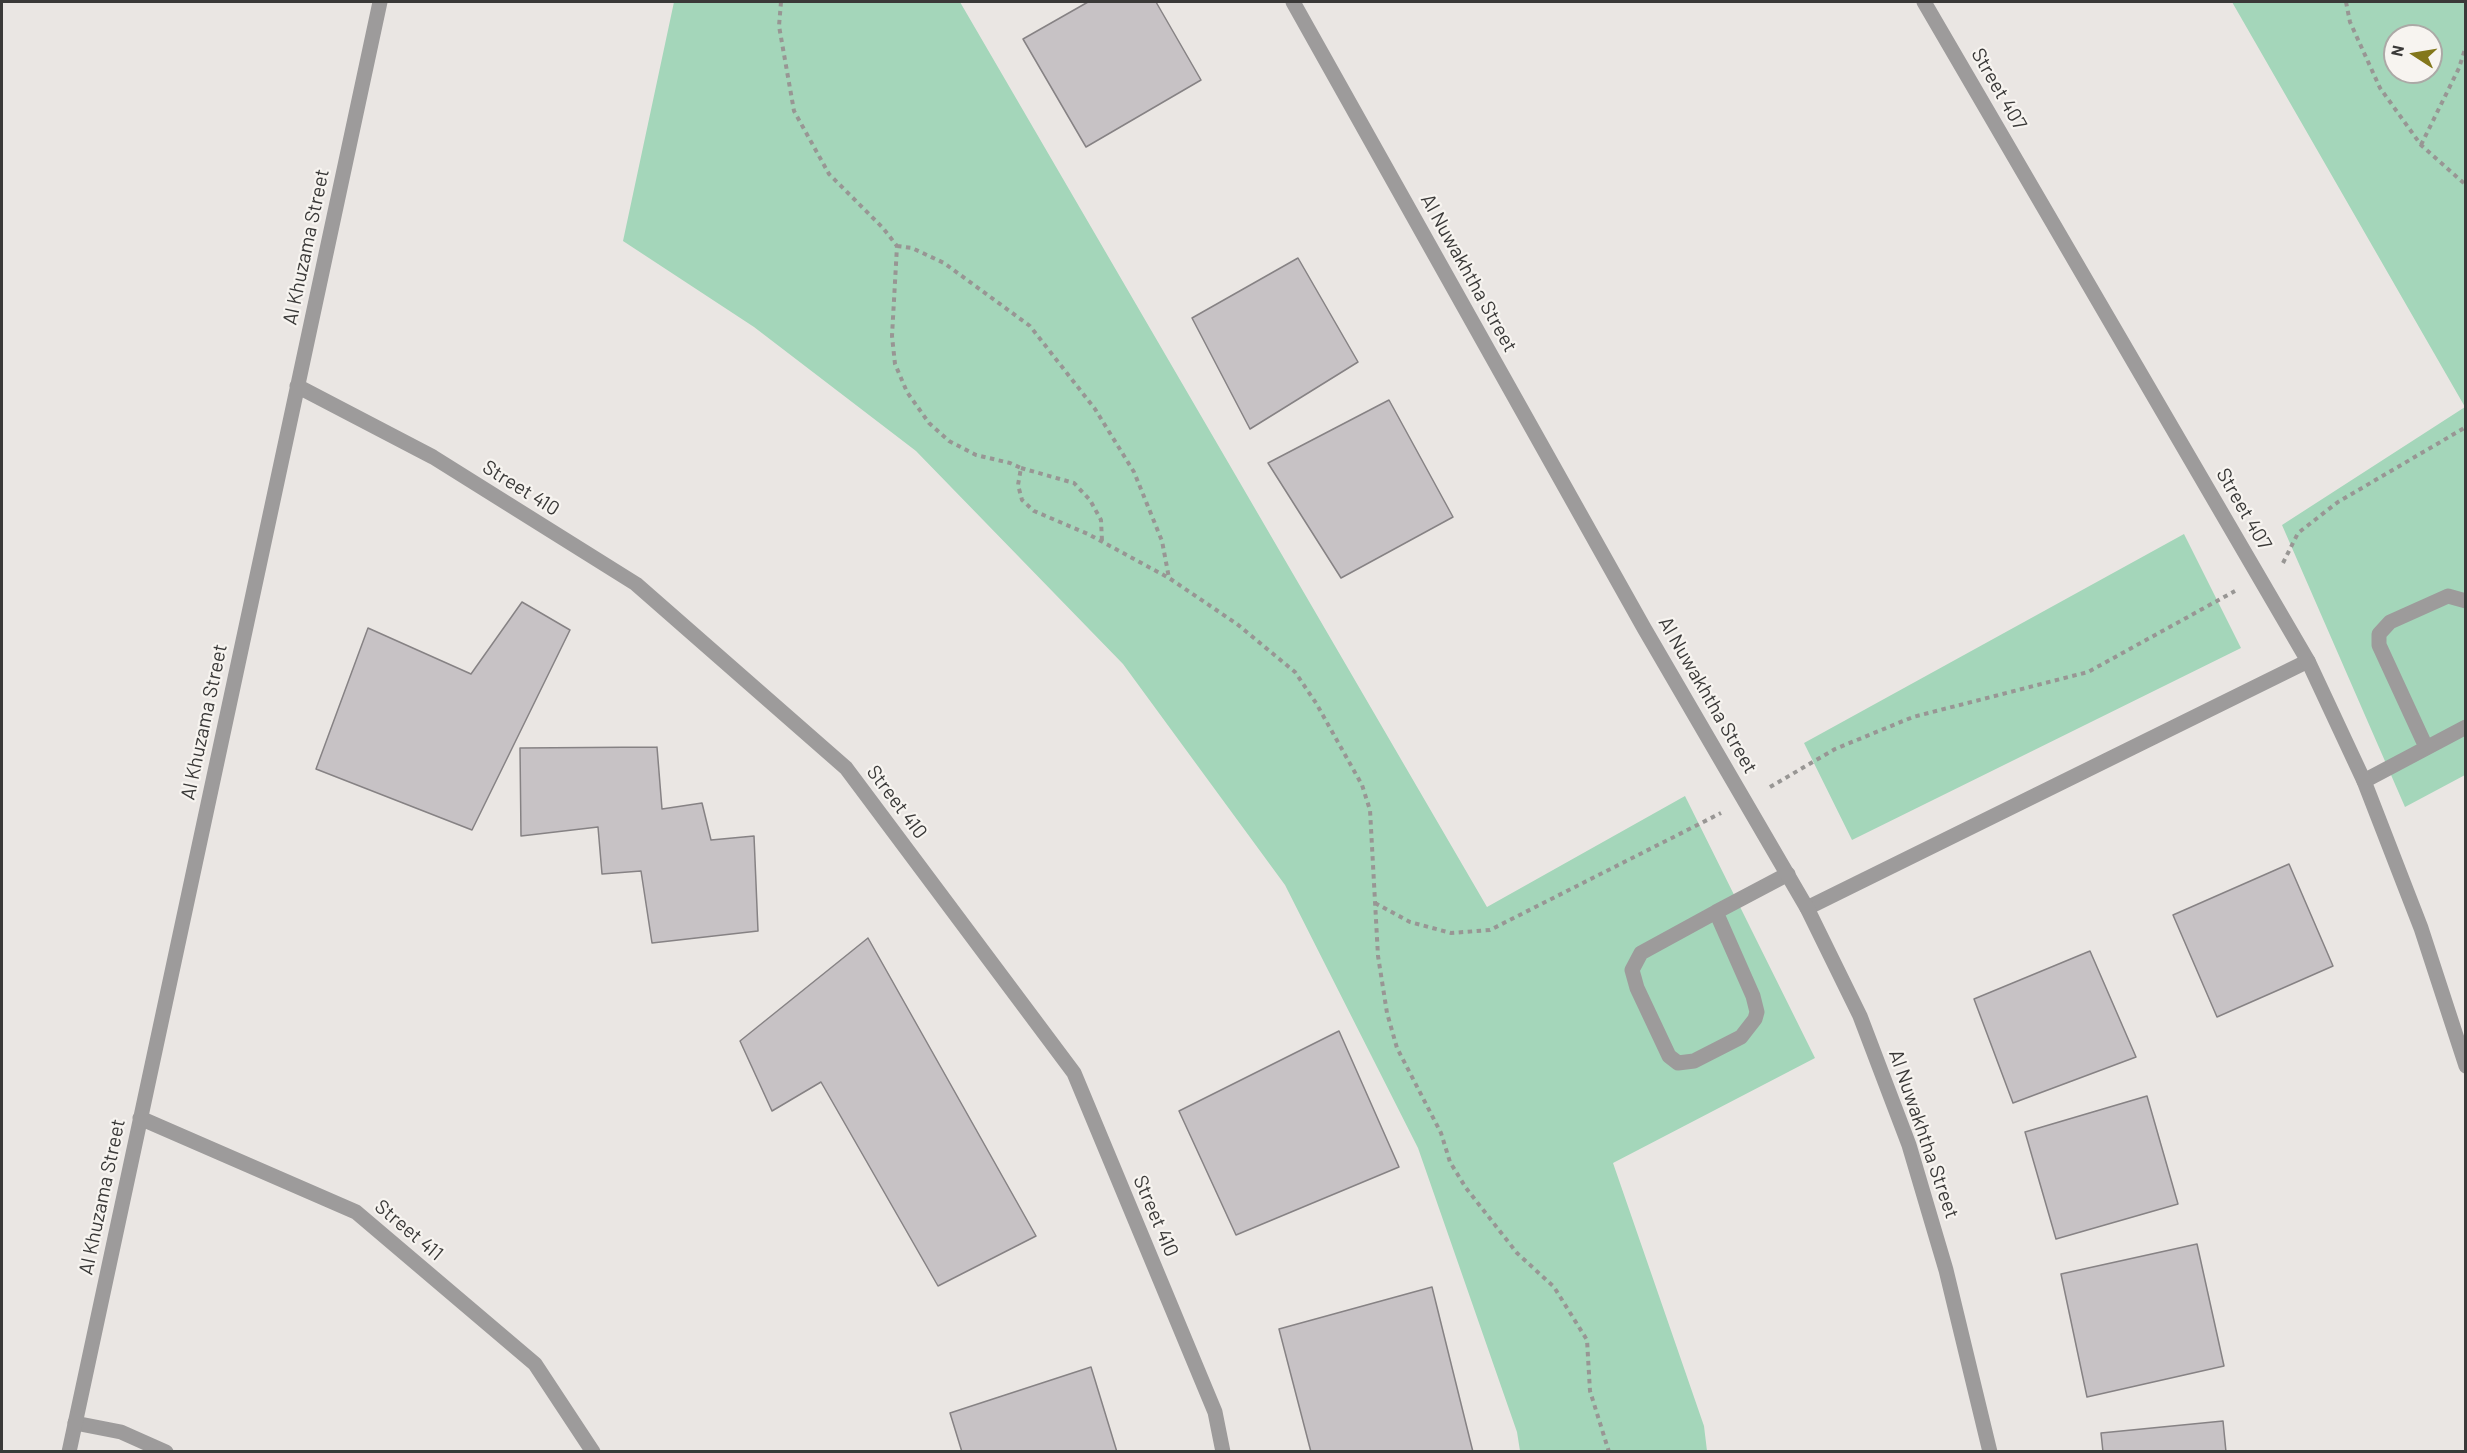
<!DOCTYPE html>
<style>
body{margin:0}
#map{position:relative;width:2467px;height:1453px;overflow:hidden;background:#eae6e3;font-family:Barlow,sans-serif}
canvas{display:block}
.frame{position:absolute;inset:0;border:3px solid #3a3938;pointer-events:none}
.north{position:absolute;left:2383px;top:24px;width:60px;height:60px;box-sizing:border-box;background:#f7f4f0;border:2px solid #aba9a6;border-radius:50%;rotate:282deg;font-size:16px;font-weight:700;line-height:24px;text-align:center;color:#3a3938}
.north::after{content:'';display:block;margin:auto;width:21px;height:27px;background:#83771b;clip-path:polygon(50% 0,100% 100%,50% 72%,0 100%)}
</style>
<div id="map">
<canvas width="2467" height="1453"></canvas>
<div class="frame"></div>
<div class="north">N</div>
</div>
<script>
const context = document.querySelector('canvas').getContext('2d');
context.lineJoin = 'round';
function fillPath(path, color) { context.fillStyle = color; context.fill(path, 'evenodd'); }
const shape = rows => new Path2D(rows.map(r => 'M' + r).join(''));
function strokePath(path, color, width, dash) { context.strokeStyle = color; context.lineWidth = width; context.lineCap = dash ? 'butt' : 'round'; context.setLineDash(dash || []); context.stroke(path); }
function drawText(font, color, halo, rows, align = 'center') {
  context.font = font + ' Barlow,sans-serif'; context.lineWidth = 4.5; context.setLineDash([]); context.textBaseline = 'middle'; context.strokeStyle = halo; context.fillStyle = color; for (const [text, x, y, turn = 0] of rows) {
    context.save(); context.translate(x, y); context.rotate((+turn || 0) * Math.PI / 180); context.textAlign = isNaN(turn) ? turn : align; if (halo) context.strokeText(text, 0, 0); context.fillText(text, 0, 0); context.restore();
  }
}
const green = shape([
 [674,2,960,2,1487,907,1685,796,1815,1058,1613,1163,1704,1426,1707,1451,1520,1451,1517,1432,1418,1148,1285,885,1123,664,916,451,754,327,623,241],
 [2232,2,2465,2,2465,407],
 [2395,36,2431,36,2431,72,2395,72],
 [2465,407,2465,775,2405,807,2282,525],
 [2184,534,2241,648,1852,840,1804,743]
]);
const building = shape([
 [1088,2,1156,2,1201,80,1086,147,1023,39,1088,2],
 [1298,258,1358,362,1250,429,1192,318,1298,258],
 [1389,400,1453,517,1341,578,1268,463,1389,400],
 [522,602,570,630,472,830,316,769,368,628,471,674,522,602],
 [657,747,662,809,702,803,711,840,754,836,758,931,652,943,641,871,602,874,598,827,521,836,520,748,657,747],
 [2289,864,2333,966,2217,1017,2173,915,2289,864],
 [868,938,1036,1236,938,1286,821,1082,772,1111,740,1041,868,938],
 [2090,951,2136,1057,2013,1103,1974,999,2090,951],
 [1339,1031,1399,1167,1236,1235,1179,1111,1339,1031],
 [2147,1096,2178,1204,2056,1239,2025,1132,2147,1096],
 [2197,1244,2224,1366,2087,1397,2061,1274,2197,1244],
 [1432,1287,1473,1452,1311,1452,1279,1329,1432,1287],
 [1091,1367,1117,1452,962,1452,950,1413,1091,1367],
 [2223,1421,2226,1452,2103,1452,2101,1433,2223,1421]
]);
const path = shape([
 [781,2,779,26,794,111,829,174,883,228,897,246,892,336,895,364,907,392,929,423,949,441,976,455,1010,463,1021,468,1018,485,1022,500,1034,511,1088,534,1169,578,1237,624,1295,672,1316,703,1362,785,1370,810,1378,956,1387,1013,1397,1048,1441,1133,1450,1162,1466,1188,1517,1253,1554,1287,1587,1340,1590,1391,1609,1452],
 [2346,2,2350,22,2380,88,2421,145,2466,185],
 [2421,145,2459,68,2466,46],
 [897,246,912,248,944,263,1030,326,1095,409,1134,472,1162,541,1169,578],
 [1021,468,1074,483,1090,500,1101,520,1102,541],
 [2283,563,2298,533,2338,502,2466,427],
 [1770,787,1835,749,1913,717,2088,672,2235,591],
 [1375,903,1410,922,1451,933,1490,930,1721,813]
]);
const service = shape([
 [2426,747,2379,645,2379,634,2390,622,2448,596,2466,601],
 [2364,781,2466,727],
 [1807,908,2308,661],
 [1716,912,1753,996,1757,1012,1755,1019,1741,1037,1694,1061,1678,1063,1669,1056,1637,988,1632,970,1641,953,1716,912],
 [1716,912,1788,874],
 [75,1423,121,1432,166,1452]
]);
const minor = shape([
 [1293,2,1644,628,1807,908,1860,1016,1909,1145,1946,1270,1990,1452],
 [1924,2,2308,661,2364,781,2421,928,2466,1066],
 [297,386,433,457,636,584,846,768,1074,1073,1215,1412,1223,1452],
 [140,1118,356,1212,535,1364,593,1452],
 [69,1452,380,2]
]);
const streetNames = [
 ["Street 407",1999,89,60],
 ["Al Khuzama Street",306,247,-78],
 ["Al Nuwakhtha Street",1469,273,61],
 ["Street 410",521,488,32],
 ["Street 407",2244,509,60],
 ["Al Nuwakhtha Street",1708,695,60],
 ["Al Khuzama Street",204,722,-78],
 ["Street 410",897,802,53],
 ["Al Nuwakhtha Street",1924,1134,71],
 ["Al Khuzama Street",102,1197,-78],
 ["Street 410",1156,1216,67],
 ["Street 411",409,1230,40]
];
fillPath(green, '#a4d6ba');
fillPath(building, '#c7c2c5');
strokePath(building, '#868284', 1.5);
strokePath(path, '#989694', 4, [4.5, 4.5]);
strokePath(service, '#9d9b9b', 15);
strokePath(minor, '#9d9b9b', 15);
drawText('20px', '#3a3938', '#f7f4f0', streetNames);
</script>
